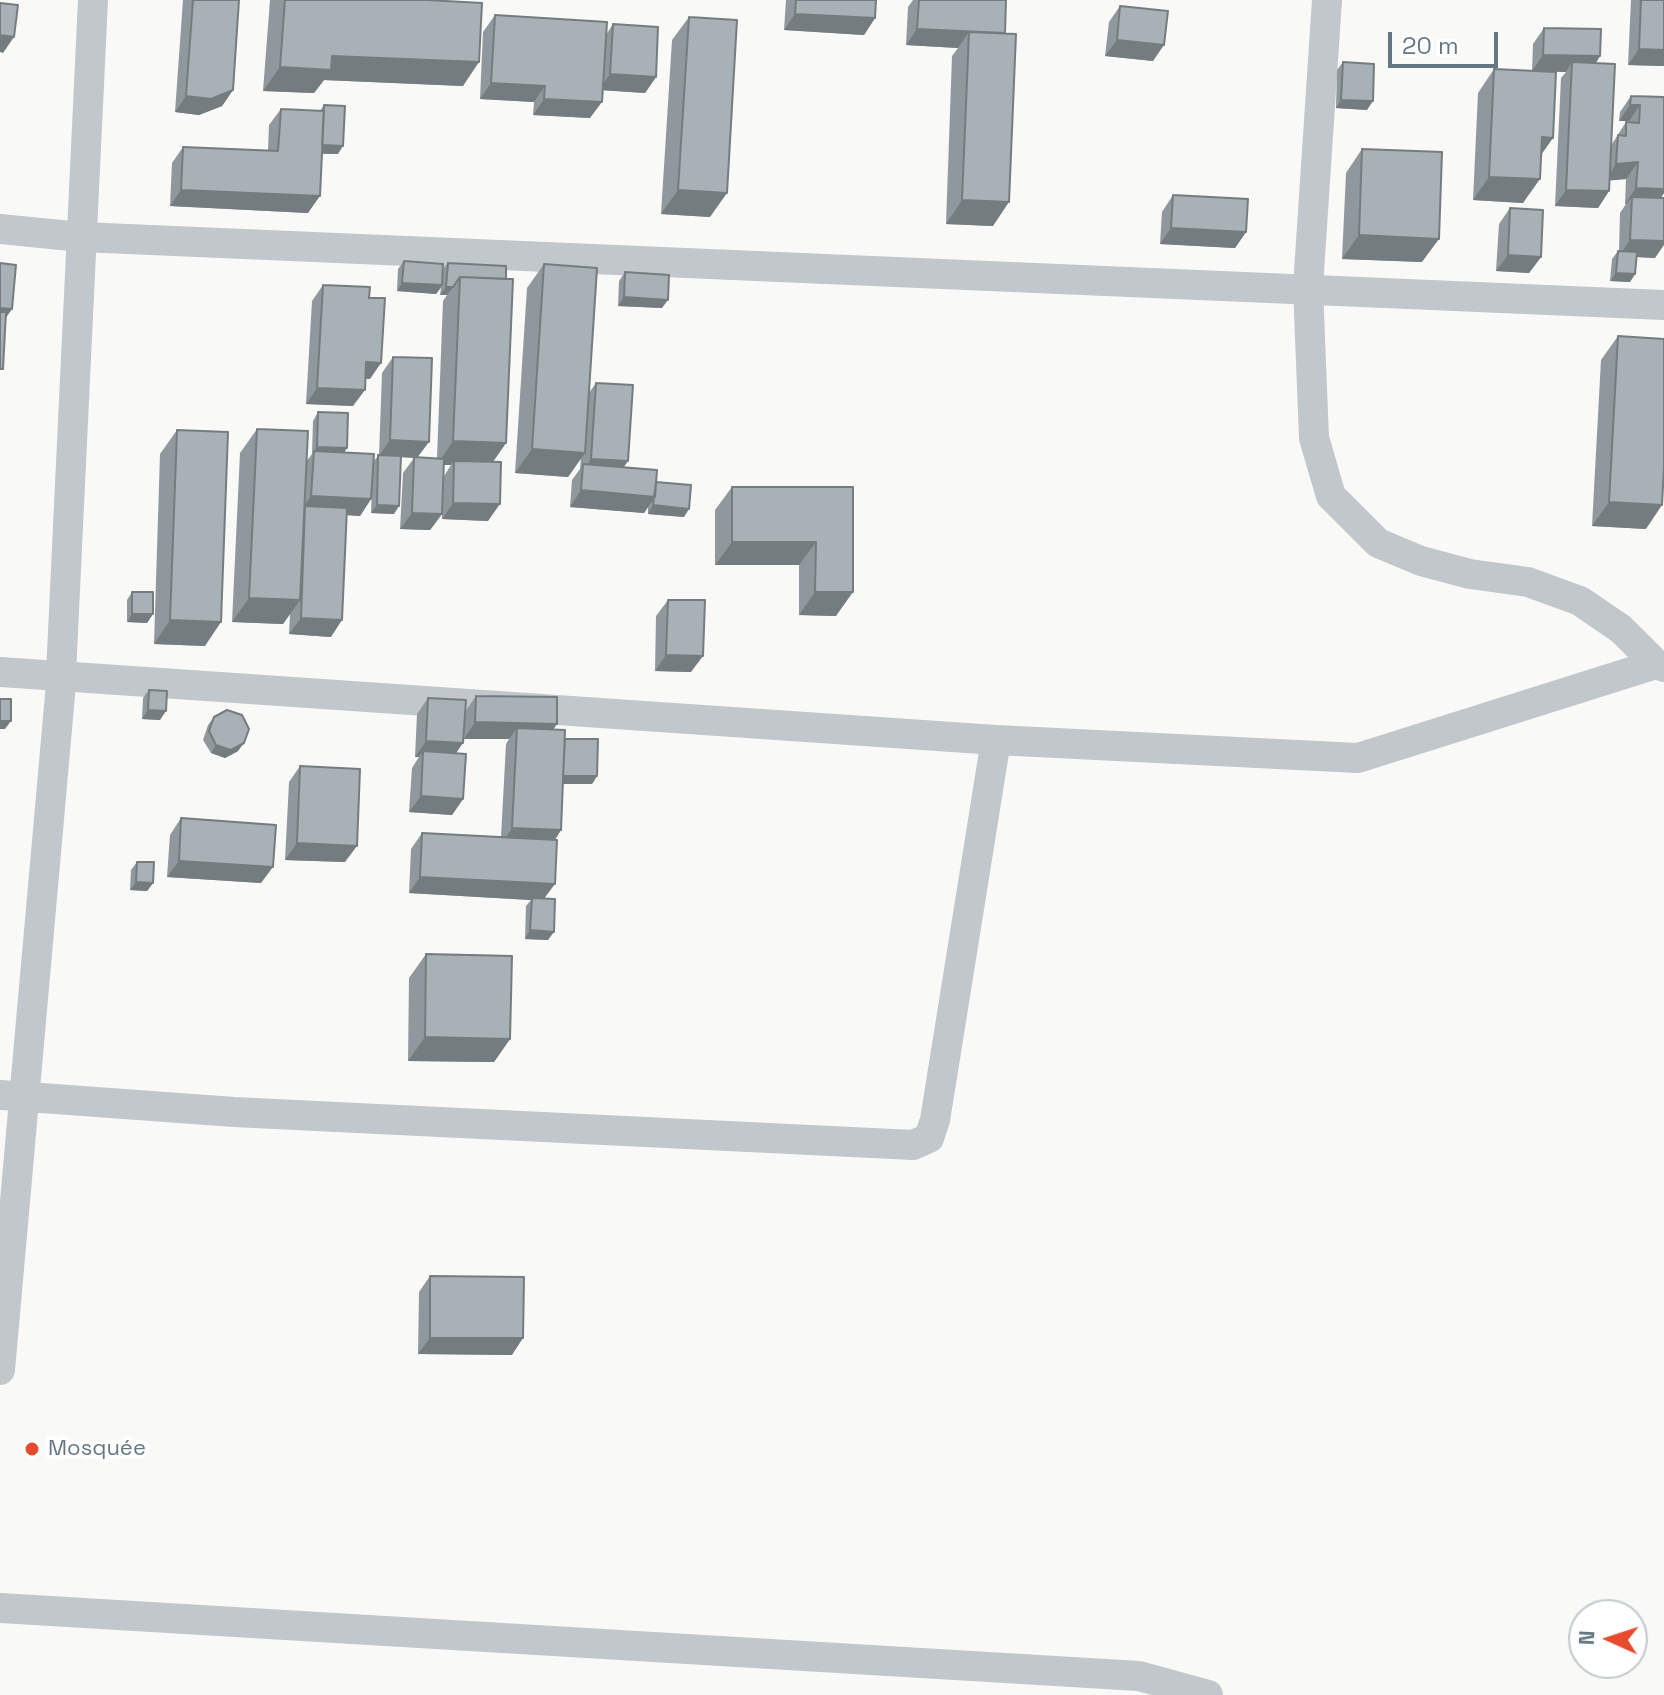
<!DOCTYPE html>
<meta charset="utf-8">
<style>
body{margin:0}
#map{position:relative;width:1664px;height:1695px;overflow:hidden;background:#f9f9f7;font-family:"Space Grotesk",sans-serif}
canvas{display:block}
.north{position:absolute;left:1568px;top:1599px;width:80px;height:80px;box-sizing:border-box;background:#fff;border:2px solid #c1c9cd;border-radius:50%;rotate:273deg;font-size:22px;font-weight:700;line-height:32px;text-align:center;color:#647782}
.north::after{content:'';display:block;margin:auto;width:28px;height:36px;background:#e54b2c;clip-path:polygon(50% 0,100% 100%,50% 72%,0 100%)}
.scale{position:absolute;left:1388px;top:32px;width:110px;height:36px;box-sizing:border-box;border:4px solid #647782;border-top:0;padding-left:10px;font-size:24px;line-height:28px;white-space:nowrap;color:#647782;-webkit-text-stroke:6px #fff;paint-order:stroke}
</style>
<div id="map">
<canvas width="1664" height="1695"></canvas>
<div class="north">N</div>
<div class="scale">20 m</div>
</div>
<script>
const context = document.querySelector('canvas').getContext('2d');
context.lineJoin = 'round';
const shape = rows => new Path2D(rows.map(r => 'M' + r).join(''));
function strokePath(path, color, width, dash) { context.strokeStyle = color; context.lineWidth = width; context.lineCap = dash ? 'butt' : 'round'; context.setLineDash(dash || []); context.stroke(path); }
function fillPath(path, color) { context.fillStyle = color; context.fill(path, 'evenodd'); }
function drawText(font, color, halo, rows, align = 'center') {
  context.font = font + ' "Space Grotesk",sans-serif'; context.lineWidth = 8; context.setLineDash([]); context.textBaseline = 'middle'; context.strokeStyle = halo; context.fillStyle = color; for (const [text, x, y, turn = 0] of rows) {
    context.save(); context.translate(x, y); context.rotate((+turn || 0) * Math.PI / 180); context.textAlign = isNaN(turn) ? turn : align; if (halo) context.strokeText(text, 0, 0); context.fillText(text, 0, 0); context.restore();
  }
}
const minor = shape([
 [1327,0,1308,287,1314,438,1331,496,1378,543,1421,561,1470,574,1528,582,1580,601,1621,629,1656,664,1664,667],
 [0,229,81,237,1664,305],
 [0,672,996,740,1358,758,1656,664],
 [0,1095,234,1112,913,1145,929,1138,935,1120,996,740],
 [0,1370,60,695,93,0],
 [0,1608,1139,1676,1208,1695]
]);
const wall = shape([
 [183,0,239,0,233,90,222,106,199,115,175,112],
 [270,0,427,0,463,86,324,80,314,93,263,91],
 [786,0,876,0,875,18,864,35,784,30],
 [913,0,1006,0,993,226,946,224,952,56,958,48,906,45,908,7],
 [1631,0,1664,0,1664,66,1628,65],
 [1120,6,1153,61,1105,56,1109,22],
 [495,15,606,35,613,24,656,77,645,93,602,90,590,118,533,115,534,102,480,99,483,32],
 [689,17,710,217,661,214,672,40],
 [1544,28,1600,56,1596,63,1612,144,1626,122,1629,122,1629,121,1619,121,1620,112,1631,96,1664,97,1664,193,1661,198,1655,258,1637,257,1635,274,1630,282,1610,281,1612,259,1618,251,1619,251,1620,213,1626,204,1625,204,1626,179,1610,180,1609,191,1598,208,1555,206,1561,78,1566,72,1539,71,1541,154,1523,203,1473,200,1478,93,1494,69,1532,71,1533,44],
 [1343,62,1367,110,1336,108,1337,70],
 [324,105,338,154,322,154,308,213,170,206,172,163,183,147,268,150,269,125,281,109,320,111],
 [1362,149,1422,262,1342,259,1346,173],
 [1173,195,1246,232,1235,248,1160,244,1162,212],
 [1510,208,1541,257,1529,273,1496,271,1499,224],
 [404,261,443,269,448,263,506,266,506,443,493,462,488,521,442,519,442,500,442,514,430,530,400,529,403,473,414,458,401,457,394,514,371,513,372,490,371,499,360,516,346,515,331,637,289,634,290,614,283,624,232,622,240,453,257,429,306,462,312,454,313,421,318,412,347,448,344,453,373,462,379,455,382,373,393,357,418,457,437,458,443,301,447,295,440,295,441,288,436,294,397,291,398,269],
 [444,465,451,465,444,476],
 [544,264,589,393,596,383,624,467,656,482,684,517,648,514,648,507,644,513,570,507,572,480,580,469,581,458,568,477,515,473,527,288],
 [625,272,662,308,618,306,619,281],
 [323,285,369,298,370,379,365,379,353,406,306,404,312,301],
 [1618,336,1646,529,1592,526,1601,360],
 [177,430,205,646,154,644,160,454],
 [732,487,853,487,836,616,799,615,799,565,715,565,715,510],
 [132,592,153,614,147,623,127,622,127,600],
 [668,600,691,672,655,671,656,616],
 [149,690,160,720,142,719,143,698],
 [476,696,557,724,553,729,565,739,597,776,592,784,563,784,561,830,555,840,545,898,548,940,525,939,526,906,531,900,409,893,411,849,422,833,501,837,506,744,509,739,464,739,456,753,463,799,452,815,409,812,412,768,419,757,415,757,417,714,428,698,465,712],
 [214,717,238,751,225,758,211,753,203,740,208,725],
 [300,766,345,862,285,860,289,782],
 [181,818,261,883,167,877,170,835],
 [137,862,153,883,147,891,130,890,131,870],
 [426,954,510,1039,494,1062,408,1061,409,978],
 [430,1276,512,1355,418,1354,419,1292]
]);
const shadedWall = shape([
 [795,14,875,18,864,35,784,30],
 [917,29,1005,34,969,32,958,48,906,45],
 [0,35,14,37,3,53,0,52],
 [1117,40,1164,45,1153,61,1105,56],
 [1639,49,1664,50,1664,66,1628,65],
 [1543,55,1600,56,1589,73,1572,62,1566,72,1532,71],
 [332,56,479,62,463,86,324,80,314,93,263,91,280,67],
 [610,74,656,77,645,93,599,90],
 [491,83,545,86,534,102,480,99],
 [233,90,222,106,199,115,175,112,186,96],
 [544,99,602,102,590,118,533,115],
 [1341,100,1373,101,1367,110,1336,108],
 [1630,105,1640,105,1629,121,1619,121],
 [1542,137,1553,138,1536,162],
 [322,145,343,146,338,154,316,153],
 [1638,162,1626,179,1605,181,1616,164],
 [1489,177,1540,179,1523,203,1473,200],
 [1636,188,1664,189,1664,193,1655,206,1632,197,1626,204,1625,204],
 [181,190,320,196,308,213,170,206],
 [678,190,727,193,710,217,661,214],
 [1566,190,1609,191,1598,208,1555,206],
 [962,200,1009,202,993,226,946,224],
 [1171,228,1246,232,1235,248,1160,244],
 [1359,235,1439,239,1422,262,1342,259],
 [1630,240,1664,241,1664,245,1655,258,1619,256],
 [1508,255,1541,257,1529,273,1496,271],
 [1616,273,1635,274,1630,282,1610,281],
 [402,283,442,285,436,294,397,291],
 [446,287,453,287,447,295,440,295],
 [624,297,668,300,662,308,618,306],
 [0,308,12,309,1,325,0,325],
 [366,362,381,363,370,379,355,378],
 [317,388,365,390,353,406,306,404],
 [390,440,429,442,417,458,379,456],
 [453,441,506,443,489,467,454,461,451,465,437,465],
 [317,447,347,448,341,456,314,452],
 [532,449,585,453,568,477,515,473],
 [591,459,628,461,617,477,583,471],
 [581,490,655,497,644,513,570,507],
 [311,496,371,499,360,516,300,512],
 [1609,502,1662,505,1646,529,1592,526],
 [453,503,500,504,488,521,442,519],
 [377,505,399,506,394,514,371,513],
 [653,505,689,509,684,517,648,514],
 [412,513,442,514,430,530,400,529],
 [732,542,816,542,799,565,715,565],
 [815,592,853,592,836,616,799,615],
 [249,598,300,600,283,624,232,622],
 [132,614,153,614,147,623,127,622],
 [301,618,342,620,331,637,289,634],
 [170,620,221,622,205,646,154,644],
 [666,655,703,656,691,672,655,671],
 [148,710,166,711,160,720,142,719],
 [0,721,11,721,5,729,0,729],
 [475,722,557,724,546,740,517,728,509,739,464,739],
 [426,741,463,743,452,759,423,751,419,757,415,757],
 [244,743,238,751,225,758,211,753,216,745],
 [561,776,597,776,592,784,555,784],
 [421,796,463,799,452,815,409,812],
 [512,828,561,830,550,847,501,845],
 [297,843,357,846,345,862,285,860],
 [179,861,273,867,261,883,167,877],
 [420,877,555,884,543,900,532,898,531,900,409,893],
 [136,882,153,883,147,891,130,890],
 [530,930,554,932,548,940,525,939],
 [425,1037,510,1039,494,1062,408,1061],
 [430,1338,523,1338,512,1355,418,1354]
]);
const building = shape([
 [193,0,239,0,233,90,211,99,186,96,193,0],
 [285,0,427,0,482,3,479,62,332,56,331,70,280,67,285,0],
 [796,0,876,0,875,18,795,14,796,0],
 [919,0,1006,0,1005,33,917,29,919,0],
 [1641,0,1664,0,1664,50,1639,49,1641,0],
 [0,3,18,5,14,37,0,35,0,3],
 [1120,6,1168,11,1164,45,1117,40,1120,6],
 [495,15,607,22,602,102,544,99,545,86,491,83,495,15],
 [689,17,737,20,727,193,678,190,689,17],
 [613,24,658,27,656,77,610,74,613,24],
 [1544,28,1601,29,1600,56,1543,55,1544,28],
 [969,32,1016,34,1009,202,962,200,969,32],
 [1343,62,1374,64,1373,101,1341,100,1343,62],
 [1572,62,1615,64,1609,191,1566,190,1572,62],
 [1494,69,1556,72,1553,138,1542,137,1540,179,1489,177,1494,69],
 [1631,96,1664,97,1664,189,1636,188,1638,162,1616,164,1618,135,1626,136,1626,122,1639,123,1640,105,1630,105,1631,96],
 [324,105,345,106,343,146,322,145,324,105],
 [281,109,324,111,320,196,181,190,183,147,278,151,281,109],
 [1362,149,1442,152,1439,239,1359,235,1362,149],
 [1173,195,1248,199,1246,232,1171,228,1173,195],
 [1632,197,1664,198,1664,241,1630,240,1632,197],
 [1510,208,1543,210,1541,257,1508,255,1510,208],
 [1618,251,1637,252,1635,274,1616,273,1618,251],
 [404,261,443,264,442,285,402,283,404,261],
 [0,263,16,265,12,309,0,308,0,263],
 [448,263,506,266,506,279,460,277,453,287,446,287,448,263],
 [544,264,597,268,585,453,532,449,544,264],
 [625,272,669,275,668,300,624,297,625,272],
 [460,277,513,279,506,443,453,441,460,277],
 [323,285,370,287,369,298,385,298,381,363,366,362,365,390,317,388,323,285],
 [0,312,6,312,3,369,0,369,0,312],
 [1618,336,1664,339,1664,468,1662,505,1609,502,1618,336],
 [393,357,432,358,429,442,390,440,393,357],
 [596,383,633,385,628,461,591,459,596,383],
 [318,412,348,413,347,448,317,447,318,412],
 [257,429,308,431,300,600,249,598,257,429],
 [177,430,228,432,221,622,170,620,177,430],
 [314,451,374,454,371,499,311,496,314,451],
 [378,455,401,456,399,506,377,505,378,455],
 [414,457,444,459,442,514,412,513,414,457],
 [454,461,501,462,500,504,453,503,454,461],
 [583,464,657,470,655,497,581,490,583,464],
 [656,482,691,485,689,509,653,505,656,482],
 [732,487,853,487,853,592,815,592,816,542,732,542,732,487],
 [305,506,347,508,342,620,301,618,305,506],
 [132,592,153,592,153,614,132,614,132,592],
 [668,600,705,600,703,656,666,655,668,600],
 [149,690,167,691,166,711,148,710,149,690],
 [476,696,557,697,557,724,475,722,476,696],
 [428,698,466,700,463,743,426,741,428,698],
 [0,699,11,699,11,721,0,721,0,699],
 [227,710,242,715,249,729,244,743,231,750,216,745,209,731,214,717,227,710],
 [517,728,565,730,561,830,512,828,517,728],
 [565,739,598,739,597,776,563,776,565,739],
 [423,751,466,754,463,799,421,796,423,751],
 [300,766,360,769,357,846,297,843,300,766],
 [181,818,276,825,273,867,179,861,181,818],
 [422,833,557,840,555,884,420,877,422,833],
 [137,862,154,862,153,883,136,882,137,862],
 [532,898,555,899,554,932,530,930,532,898],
 [426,954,512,956,510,1039,425,1037,426,954],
 [430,1276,524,1277,523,1338,430,1338,430,1276]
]);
const markers = [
 [32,1449,8,"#e54b2c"]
];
const poiNames = [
 ["Mosquée",48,1449]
];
strokePath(minor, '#c2c7cb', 30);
fillPath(wall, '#90989d');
fillPath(shadedWall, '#757c7f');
fillPath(building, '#a7b1b6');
strokePath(building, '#757c7f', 2);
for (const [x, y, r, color] of markers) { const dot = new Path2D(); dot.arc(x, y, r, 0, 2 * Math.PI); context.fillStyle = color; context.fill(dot); strokePath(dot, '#fff', 3); }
drawText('22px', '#647782', '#fff', poiNames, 'left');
</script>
